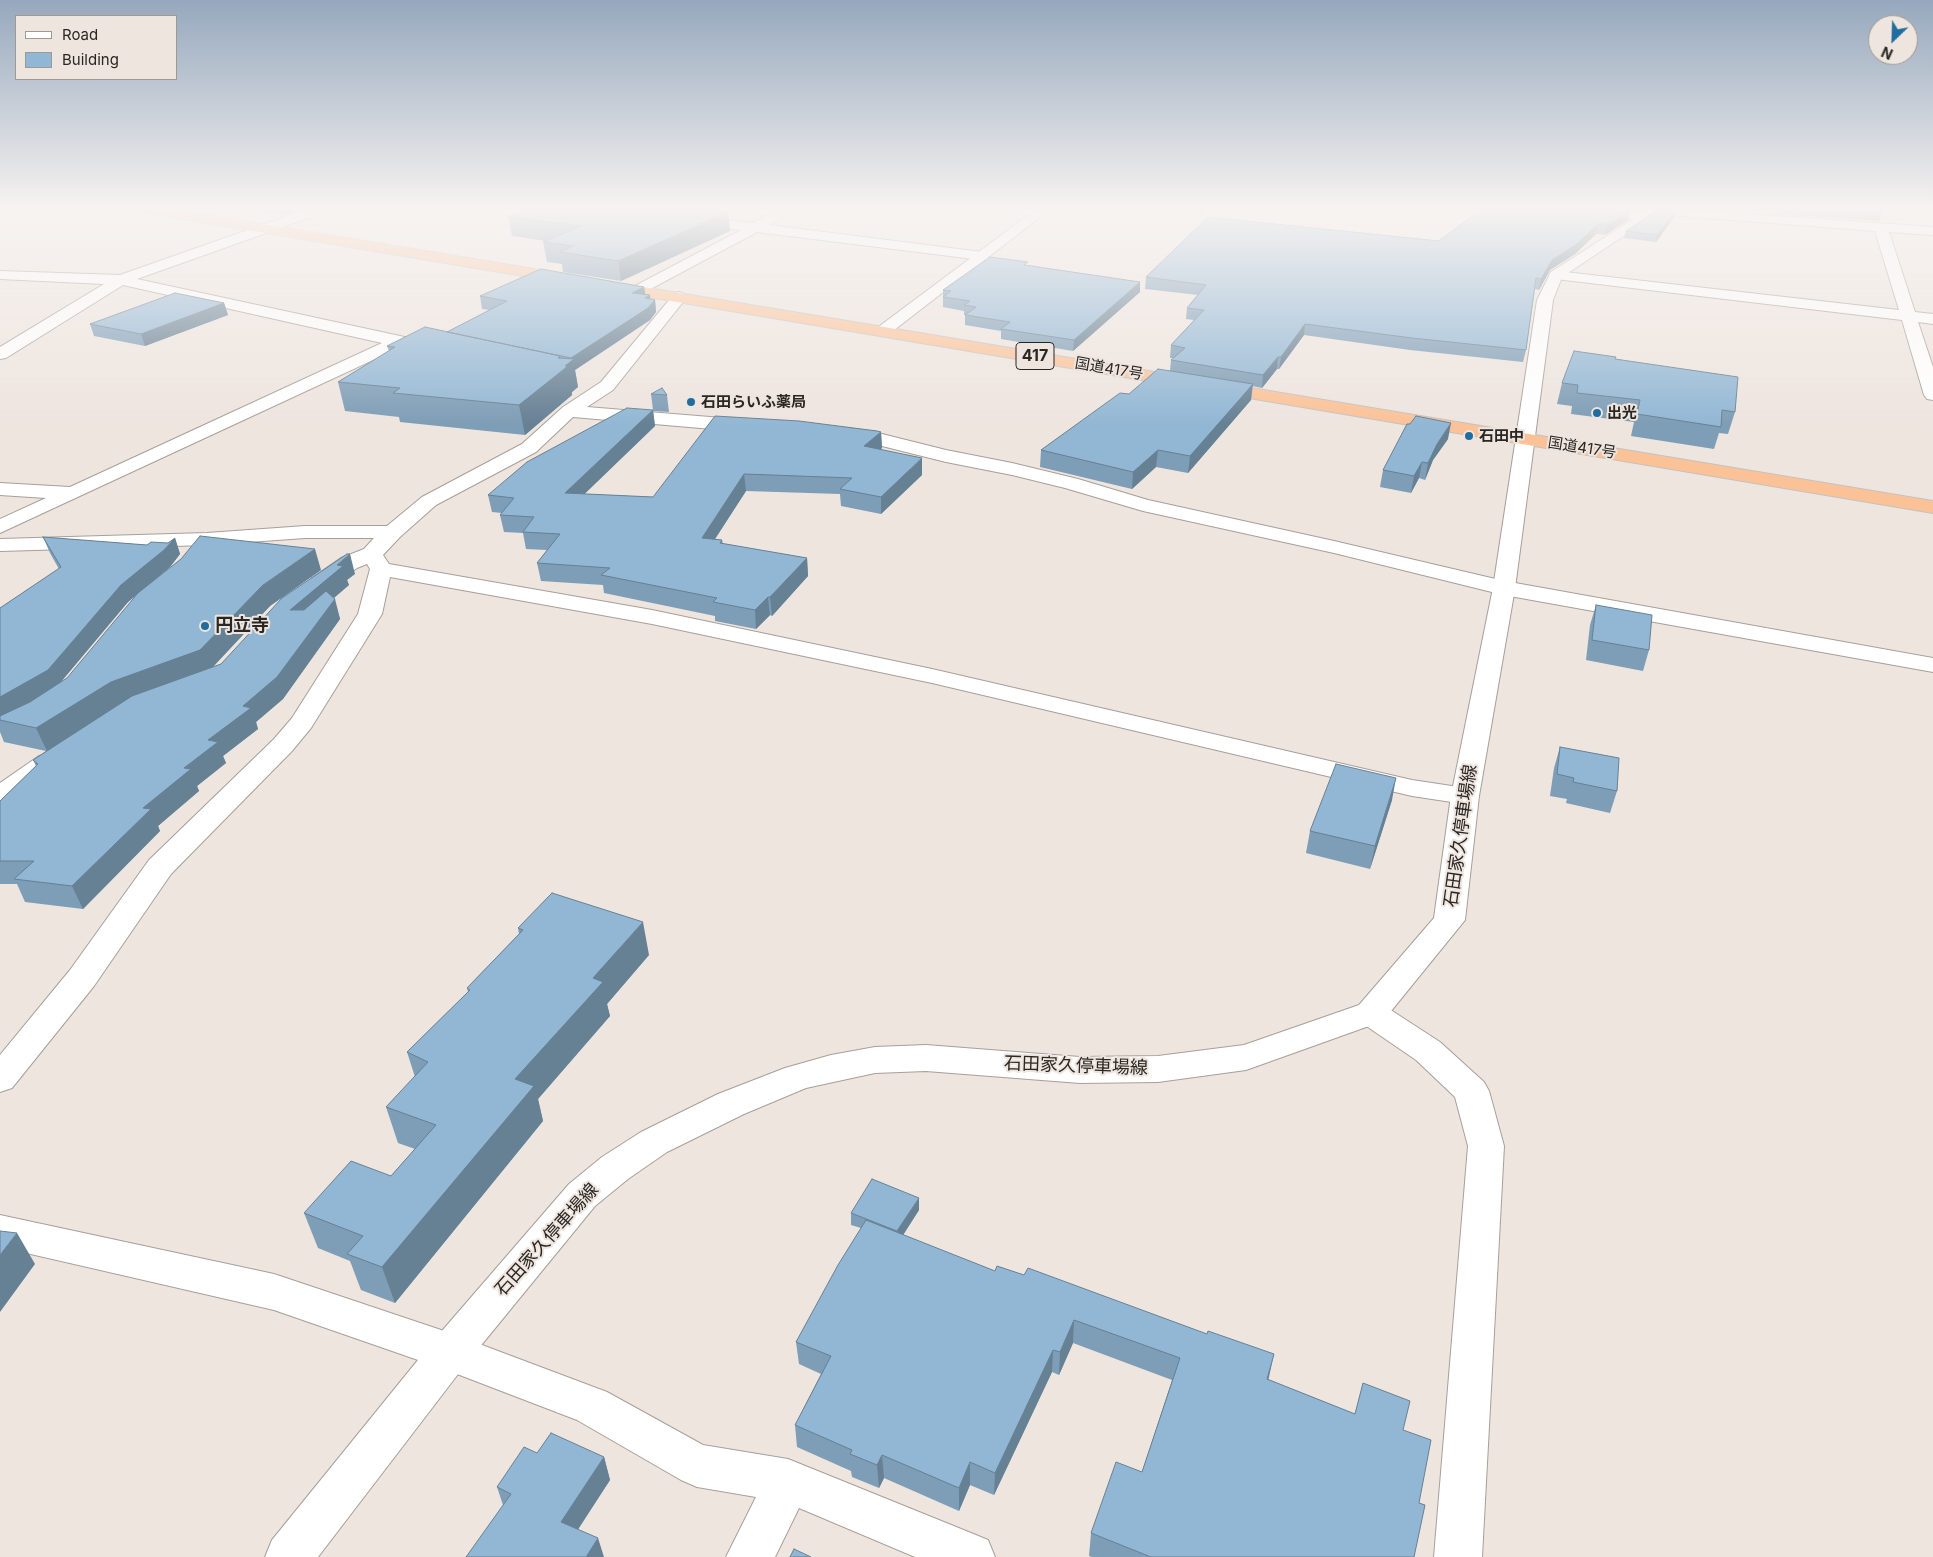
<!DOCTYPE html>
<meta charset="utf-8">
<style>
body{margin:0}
#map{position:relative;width:1933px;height:1557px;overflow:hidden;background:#eee5df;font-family:Inter,sans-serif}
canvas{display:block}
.legend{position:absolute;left:15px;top:15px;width:162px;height:65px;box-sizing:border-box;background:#eee5df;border:1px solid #9f9994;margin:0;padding:6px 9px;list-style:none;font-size:15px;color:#292623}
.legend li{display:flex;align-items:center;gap:10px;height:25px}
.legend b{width:25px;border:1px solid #9f9994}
.north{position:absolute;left:1868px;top:15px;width:50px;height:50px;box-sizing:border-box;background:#eee5df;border:1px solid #9f9994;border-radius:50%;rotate:204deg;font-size:14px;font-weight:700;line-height:20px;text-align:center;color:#292623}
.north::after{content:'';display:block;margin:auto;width:18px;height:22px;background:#216da0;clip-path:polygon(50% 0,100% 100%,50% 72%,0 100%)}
</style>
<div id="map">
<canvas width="1933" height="1557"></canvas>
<ul class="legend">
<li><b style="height:6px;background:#fff"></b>Road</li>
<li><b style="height:14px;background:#92b7d4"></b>Building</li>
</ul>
<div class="north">N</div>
</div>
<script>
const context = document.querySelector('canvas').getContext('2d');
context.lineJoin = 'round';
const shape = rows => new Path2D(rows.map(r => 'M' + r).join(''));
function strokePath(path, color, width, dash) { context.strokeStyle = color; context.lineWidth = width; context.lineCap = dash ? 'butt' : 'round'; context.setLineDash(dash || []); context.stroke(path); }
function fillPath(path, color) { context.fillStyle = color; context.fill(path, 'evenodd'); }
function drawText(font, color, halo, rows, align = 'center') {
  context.font = font + ' Inter,"Noto Sans JP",sans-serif'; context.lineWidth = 4; context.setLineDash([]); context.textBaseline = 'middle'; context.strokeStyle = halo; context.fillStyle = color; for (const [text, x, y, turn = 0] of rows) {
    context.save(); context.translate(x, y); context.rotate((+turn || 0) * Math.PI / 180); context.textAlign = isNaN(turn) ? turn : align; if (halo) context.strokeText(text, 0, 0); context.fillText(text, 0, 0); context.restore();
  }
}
const minor = shape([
 [313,207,332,207,331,210,137,279,400,336,438,345,440,349,438,353,432,354,401,347,0,533,0,519,46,498,0,495,0,483,70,487,382,343,123,285,6,358,0,359,0,347,104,284,0,279,0,271,120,275,313,207],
 [784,207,800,207,769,225,982,252,987,253,989,256,987,259,982,260,757,232,643,293,638,295,633,293,630,290,633,287,741,230,693,224,686,220,688,217,693,216,753,223,784,207],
 [1575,207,1606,207,1644,213,1651,217,1644,221,1581,211,1575,207],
 [1651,207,1933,227,1933,235,1889,232,1915,312,1933,314,1933,324,1918,322,1933,367,1933,400,1927,399,1924,395,1902,320,1556,279,1551,278,1549,275,1551,272,1556,271,1899,310,1875,231,1655,214,1648,210,1651,207],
 [679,292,684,294,687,297,613,390,587,407,747,420,754,422,756,426,754,430,747,432,573,417,536,452,436,505,400,537,383,555,389,564,652,610,932,669,1412,780,1465,788,1475,790,1479,796,1475,802,1465,804,1412,796,932,683,652,624,390,577,382,614,311,728,292,751,171,874,94,986,12,1088,0,1092,0,1055,70,970,149,860,274,739,292,718,358,614,370,569,367,564,357,568,328,588,320,590,312,588,309,583,312,578,341,558,364,549,374,538,305,538,207,545,0,551,0,539,207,533,305,526,387,526,422,497,522,444,563,407,601,382,674,294,679,292],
 [845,428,878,433,946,450,1012,463,1078,479,1148,500,1334,541,1504,581,1933,658,1933,672,1504,595,1334,553,1143,511,1065,488,1012,475,946,462,878,445,838,438,836,434,838,430,845,428],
 [49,754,59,756,63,762,59,768,10,801,0,803,0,783,39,756,49,754],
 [0,1215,274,1274,450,1333,607,1392,703,1445,788,1459,971,1533,988,1540,995,1557,915,1557,799,1508,775,1557,726,1557,756,1497,697,1487,681,1480,577,1420,444,1369,274,1310,0,1247,0,1215]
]);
const tertiary = shape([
 [1039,207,1053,207,889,334,877,334,875,331,877,328,1039,207],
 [1371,1001,1383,1005,1440,1042,1484,1082,1489,1091,1504,1146,1482,1557,1434,1557,1468,1146,1455,1097,1416,1060,1359,1021,1354,1013,1359,1005,1371,1001]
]);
const secondary = shape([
 [1652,207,1667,207,1562,277,1553,300,1515,588,1479,796,1465,920,1383,1021,1246,1070,1158,1082,1080,1083,926,1071,875,1073,806,1088,744,1114,667,1152,628,1179,595,1206,465,1365,318,1557,265,1557,272,1540,435,1339,569,1184,602,1157,641,1132,718,1094,785,1068,831,1055,875,1047,926,1045,1080,1057,1158,1056,1244,1045,1359,1005,1434,918,1451,796,1493,588,1537,300,1551,272,1652,207]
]);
const trunk = shape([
 [130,207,160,207,1933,501,1933,513,136,211,130,207]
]);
const wall = shape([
 [230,207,307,207,283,215],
 [532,207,709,207,705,209,728,212,730,231,621,281,563,272,562,264,547,262,543,242,546,241,512,236,508,217],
 [1149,207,1209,207,1203,213],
 [1618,207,1648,207,1643,211],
 [1679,207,1715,207,1708,209],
 [1716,207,1764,207,1753,212],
 [1773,207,1882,207,1883,211,1879,221,1778,214],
 [1630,210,1628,220,1605,235,1596,234,1575,254,1550,270,1539,290,1535,289,1526,350,1523,362,1410,350,1304,335,1279,369,1277,369,1262,388,1252,386,1251,400,1188,473,1156,467,1132,489,1040,467,1041,450,1129,394,1170,371,1171,360,1174,358,1170,358,1171,345,1194,320,1186,319,1187,308,1198,295,1145,289,1146,277,1439,241],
 [1674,217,1656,242,1624,238,1626,231],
 [1028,265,1140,282,1140,292,1073,351,1001,339,1001,331,965,325,965,315,964,315,964,311,943,307,943,290],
 [644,287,645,294,650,299,655,300,656,312,650,320,575,370,578,387,572,392,572,395,525,435,400,422,399,417,345,411,338,382,389,351,387,346,447,332,490,310,482,309,480,296],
 [224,303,228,315,145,346,94,336,90,324],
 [1615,359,1735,412,1728,434,1719,433,1714,449,1631,436,1634,422,1571,414,1572,406,1557,404,1562,383],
 [651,394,667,395,669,412,653,411,655,426,584,494,653,497,881,432,882,448,880,450,922,475,881,514,841,506,840,494,746,491,715,539,722,540,723,544,807,558,808,576,772,616,770,615,756,629,715,621,715,616,604,593,603,585,541,581,537,563,547,550,526,549,523,533,504,532,500,515,502,513,492,512,488,495,653,410],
 [1448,439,1433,460,1425,480,1419,478,1411,493,1380,487,1383,470],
 [43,537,147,545,168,543,175,538,180,554,170,567,128,602,60,682,321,570,270,606,213,667,221,664,355,574,347,580,349,585,334,598,340,619,283,699,256,722,258,729,223,756,226,763,197,786,199,791,158,826,160,831,83,909,25,902,17,884,0,884,0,801,36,766,33,760,46,751,4,742,0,732,0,608,59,569,50,553],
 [1596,605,1649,650,1643,671,1586,660,1590,625],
 [1560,747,1617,791,1610,813,1566,803,1567,799,1550,796,1554,768],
 [1392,800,1370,869,1306,853,1310,831],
 [518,928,649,955,607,1004,610,1016,538,1099,543,1121,395,1303,361,1290,350,1261,318,1248,304,1213,391,1176,415,1149,398,1143,386,1107,415,1077,407,1052,468,992,467,988,519,934],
 [919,1210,903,1235,1355,1414,1363,1383,1403,1430,1419,1503,1414,1557,1092,1557,1089,1556,1091,1533,1142,1472,1172,1380,1073,1343,1059,1375,1052,1372,994,1495,970,1485,959,1511,884,1478,879,1488,852,1477,851,1471,797,1447,795,1425,821,1374,799,1364,796,1342,861,1228,851,1225,851,1213],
 [537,1453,604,1457,610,1480,578,1529,503,1505,497,1487]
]);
const shadedWall = shape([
 [281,207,307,207,283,215],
 [694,207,709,207,695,214],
 [1203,207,1209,207,1203,213],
 [1644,207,1648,207,1643,211],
 [1755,207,1764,207,1753,212],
 [1630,210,1628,220,1605,235,1608,225],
 [1676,211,1674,217,1656,242,1657,235],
 [728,212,730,231,621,281,618,261],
 [1599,223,1596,234,1575,254,1550,270,1539,290,1541,279,1552,260],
 [1140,282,1140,292,1073,351,1074,340],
 [644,287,646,298,650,295,651,304,655,300,656,312,650,320,575,370,578,387,572,392,572,395,525,435,519,405,558,358,560,356,562,370,571,358,632,293],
 [224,303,228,315,145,346,141,334],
 [1305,324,1304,335,1279,369,1281,357],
 [1278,357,1277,369,1262,388,1263,375],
 [1253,384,1251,400,1188,473,1190,456],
 [653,410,655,426,568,510,565,493],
 [1451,423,1448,439,1433,460,1425,480,1428,463,1437,444],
 [881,432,882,448,865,463,864,446],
 [1158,450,1156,467,1132,489,1133,472],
 [922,458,922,475,881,514,881,497],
 [1422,462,1419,478,1411,493,1414,476],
 [744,474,746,491,704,556,702,538],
 [175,538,180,554,170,567,128,602,56,688,0,720,0,697,121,585],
 [315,549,321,570,270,606,208,672,47,751,36,728,263,585],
 [350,554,355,574,347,580,349,585,296,630,290,610,337,565],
 [807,558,808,576,772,616,770,597],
 [768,597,770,615,756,629,755,610],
 [335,599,340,619,283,699,256,722,258,729,223,756,226,763,197,786,199,791,158,826,160,831,83,909,72,886,143,808,184,768,208,740,243,706],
 [1396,778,1392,800,1370,869,1375,846],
 [643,922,649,955,607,1004,610,1016,538,1099,543,1121,395,1303,382,1267,515,1079,593,978],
 [919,1198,919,1210,898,1243,897,1231],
 [17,1233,35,1264,0,1312,0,1255],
 [1074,1320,1073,1343,1059,1375,1060,1352],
 [1053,1350,1052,1372,994,1495,995,1473],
 [1274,1354,1269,1377,1262,1402,1267,1379],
 [882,1455,884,1478,879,1488,877,1465],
 [604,1457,610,1480,568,1545,561,1522],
 [970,1462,970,1485,959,1511,959,1488],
 [598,1538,604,1557,586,1557]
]);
const building = shape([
 [532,207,690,207,728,212,618,261,560,252,573,246,543,242,581,226,508,217,532,207],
 [1484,207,1610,207,1630,210,1608,225,1599,223,1577,244,1552,260,1541,279,1536,278,1526,350,1412,338,1305,324,1281,357,1278,357,1263,375,1171,360,1185,348,1171,345,1204,310,1187,308,1206,285,1146,277,1208,217,1439,241,1484,207],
 [1824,207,1882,207,1883,211,1824,207],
 [1659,209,1676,211,1657,235,1626,231,1659,209],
 [990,257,1028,262,1024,265,1140,282,1074,340,1001,329,1010,322,965,315,976,307,964,305,970,301,943,297,951,291,943,290,990,257],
 [541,269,644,287,632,293,650,295,645,298,655,300,648,308,571,358,447,332,507,301,480,296,541,269],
 [175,293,224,303,141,334,90,324,175,293],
 [425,327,560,356,558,358,574,359,565,366,568,366,519,405,393,393,400,388,338,382,395,347,387,346,425,327],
 [1574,351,1616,357,1615,359,1738,377,1735,412,1722,410,1721,427,1637,414,1640,400,1577,393,1578,385,1562,383,1574,351],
 [1158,369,1253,384,1190,456,1158,450,1133,472,1041,450,1120,393,1129,394,1158,369],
 [662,388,667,395,651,394,662,388],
 [627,408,653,410,565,493,653,497,715,416,799,421,877,431,881,432,864,446,922,458,881,497,840,489,852,478,744,474,702,538,722,540,720,543,807,558,770,597,768,597,755,610,713,602,717,598,601,575,610,568,537,563,560,534,523,532,534,517,500,515,514,498,488,495,527,462,627,408],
 [1416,416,1451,423,1437,444,1428,463,1422,462,1414,476,1383,470,1407,424,1410,424,1416,416],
 [200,536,315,549,263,585,200,650,111,682,36,728,0,720,0,716,30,702,67,678,138,593,181,559,200,536],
 [43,537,147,545,151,542,168,543,175,538,164,550,121,585,48,670,0,697,0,608,61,567,43,537],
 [347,554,350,554,337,565,343,566,290,610,304,610,326,591,335,599,277,677,243,706,251,708,208,740,218,742,184,768,191,769,143,808,151,809,72,886,14,879,34,861,0,861,0,801,38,764,33,760,132,696,221,664,282,598,347,554],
 [1596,605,1652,615,1649,650,1592,640,1596,605],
 [1560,747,1619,758,1617,791,1573,782,1574,778,1557,774,1560,747],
 [1336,764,1396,778,1375,846,1310,831,1336,764],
 [552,893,643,922,593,978,603,982,515,1079,534,1086,382,1267,347,1254,363,1236,304,1213,351,1161,391,1176,436,1125,386,1107,428,1062,407,1052,470,990,467,988,523,930,518,928,552,893],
 [872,1179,919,1198,897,1231,851,1213,872,1179],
 [866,1220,995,1271,997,1266,1024,1275,1028,1268,1207,1334,1208,1331,1274,1354,1267,1379,1355,1414,1363,1383,1410,1401,1403,1430,1431,1440,1419,1503,1425,1505,1414,1557,1151,1557,1091,1533,1116,1462,1142,1472,1180,1358,1074,1320,1060,1352,1053,1350,995,1473,970,1462,959,1488,882,1455,877,1465,850,1454,852,1450,795,1425,831,1356,796,1342,838,1265,866,1220],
 [0,1231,17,1233,0,1255,0,1231],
 [551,1433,604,1457,561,1522,598,1538,586,1557,466,1557,511,1494,497,1487,524,1447,537,1453,551,1433],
 [794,1549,811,1557,790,1557,794,1549]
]);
const markers = [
 [691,402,5,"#216da0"],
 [1597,413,5,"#216da0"],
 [1469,436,5,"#216da0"],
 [205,626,5,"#216da0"]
];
const farStreetnames = [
 ["国道417号",1109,369,10],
 ["国道417号",1582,448,9]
];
const farPoinames = [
 ["石田らいふ薬局",701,402],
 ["出光",1607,413],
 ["石田中",1479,436]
];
const shields = [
 [1035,356,38]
];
const shieldNames = [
 ["417",1035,356]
];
const poiNames = [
 ["円立寺",215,626]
];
const streetNames = [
 ["石田家久停車場線",1461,836,-82],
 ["石田家久停車場線",1076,1066,2],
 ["石田家久停車場線",547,1240,-48]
];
strokePath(minor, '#a79f99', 2);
strokePath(tertiary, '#a79f99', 2);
strokePath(secondary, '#a79f99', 2);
strokePath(trunk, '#c3c2c1', 2);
fillPath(minor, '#fff');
fillPath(tertiary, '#fff');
fillPath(secondary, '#fff');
fillPath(trunk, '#fbc298');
fillPath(wall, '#7e9db6');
fillPath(shadedWall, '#668094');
fillPath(building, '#92b7d4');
strokePath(building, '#668094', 1);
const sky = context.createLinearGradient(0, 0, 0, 425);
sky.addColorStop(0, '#96a8bd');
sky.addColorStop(0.49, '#f7f3f1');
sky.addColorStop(1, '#f7f3f100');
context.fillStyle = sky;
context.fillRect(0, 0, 1933, 425);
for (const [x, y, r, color] of markers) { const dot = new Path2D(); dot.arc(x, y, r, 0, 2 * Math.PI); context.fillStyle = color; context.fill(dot); strokePath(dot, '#eee5df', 2); }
drawText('15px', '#292623', '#eee5df', farStreetnames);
drawText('bold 15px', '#292623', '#eee5df', farPoinames, 'left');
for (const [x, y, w] of shields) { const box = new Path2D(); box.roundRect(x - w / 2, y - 13.5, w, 27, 4); context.fillStyle = '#eee5df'; context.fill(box); strokePath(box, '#292623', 1); }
drawText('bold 16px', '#292623', null, shieldNames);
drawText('bold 18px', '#292623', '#eee5df', poiNames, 'left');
drawText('18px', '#292623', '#eee5df', streetNames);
</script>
